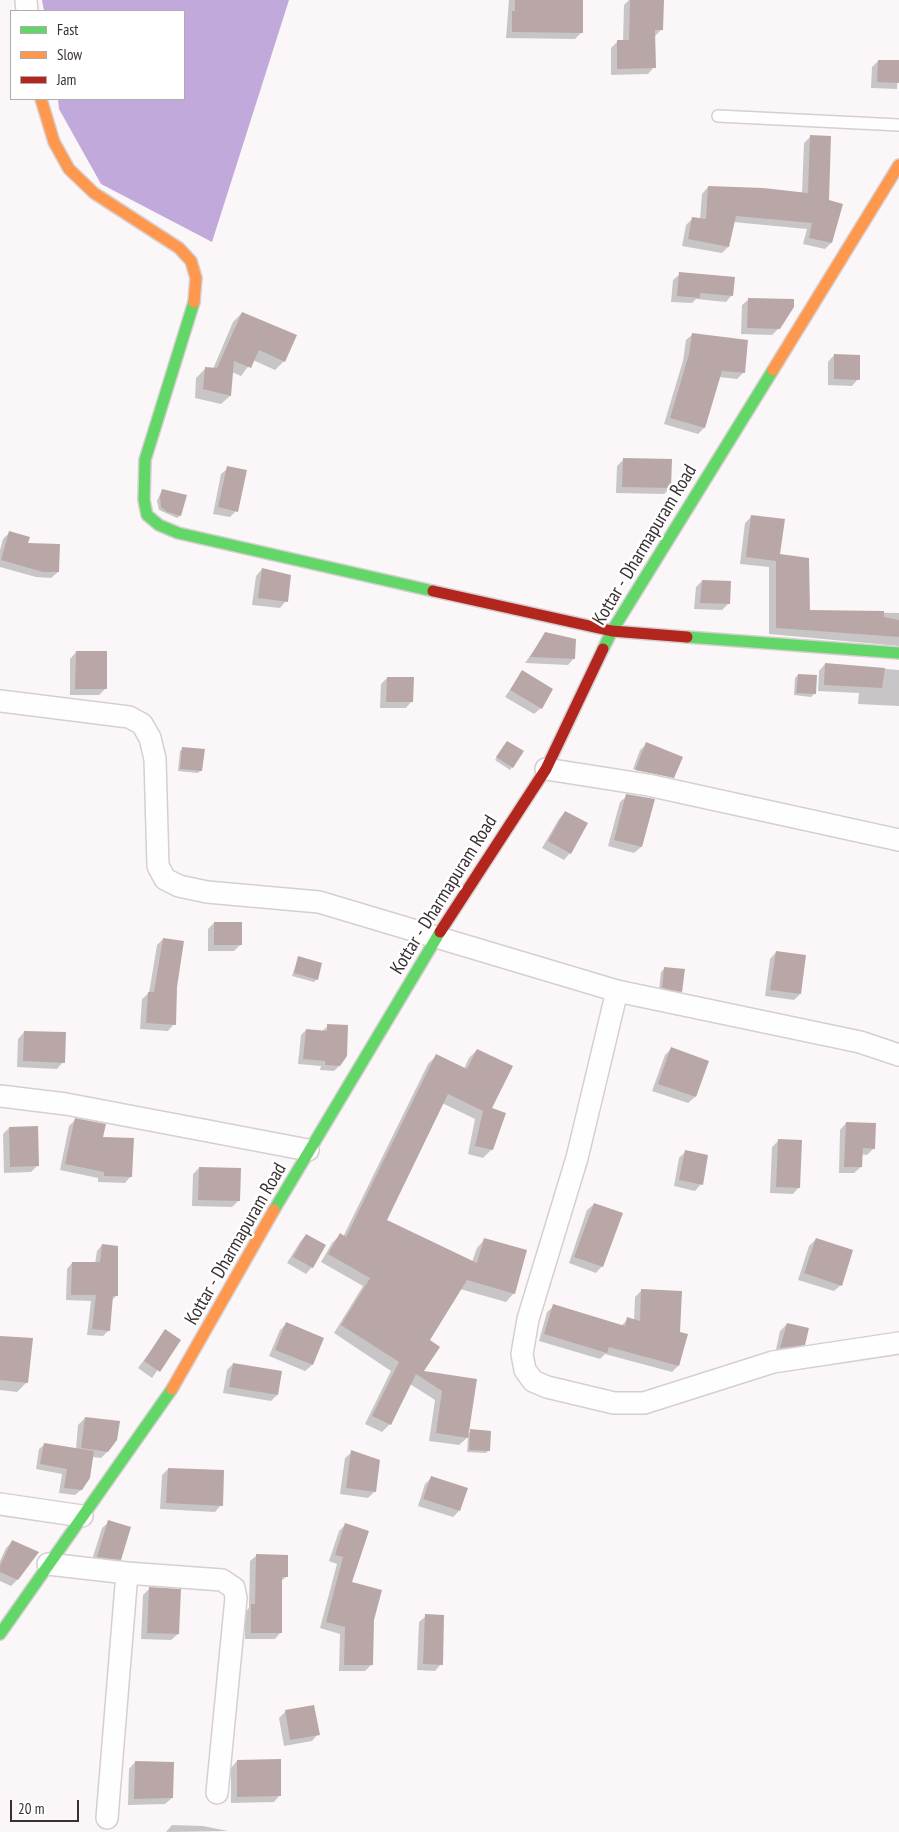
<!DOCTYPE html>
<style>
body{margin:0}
#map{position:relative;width:899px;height:1832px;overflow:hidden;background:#fbf7f9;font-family:"PT Sans Narrow",sans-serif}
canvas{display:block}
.legend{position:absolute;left:10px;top:10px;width:175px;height:90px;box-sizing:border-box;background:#fff;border:1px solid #b0acad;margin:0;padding:6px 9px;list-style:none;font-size:15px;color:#393032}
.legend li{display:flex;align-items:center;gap:10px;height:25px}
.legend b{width:25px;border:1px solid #b0acad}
.scale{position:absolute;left:10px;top:1800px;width:69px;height:22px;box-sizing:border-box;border:2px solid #393032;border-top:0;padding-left:6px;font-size:15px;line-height:18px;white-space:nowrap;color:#393032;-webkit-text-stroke:4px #fff;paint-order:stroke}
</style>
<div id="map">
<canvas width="899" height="1832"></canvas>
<ul class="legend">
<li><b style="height:6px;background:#63d668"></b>Fast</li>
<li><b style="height:6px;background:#ff974d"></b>Slow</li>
<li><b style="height:6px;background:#b3261e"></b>Jam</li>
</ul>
<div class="scale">20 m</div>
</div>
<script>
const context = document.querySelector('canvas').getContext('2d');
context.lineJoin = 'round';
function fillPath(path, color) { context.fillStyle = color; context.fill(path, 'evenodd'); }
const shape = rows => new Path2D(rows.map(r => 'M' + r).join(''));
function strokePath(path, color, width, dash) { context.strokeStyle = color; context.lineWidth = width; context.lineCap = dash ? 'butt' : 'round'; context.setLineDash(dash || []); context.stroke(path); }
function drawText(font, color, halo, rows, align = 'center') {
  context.font = font + ' "PT Sans Narrow",sans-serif'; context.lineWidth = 5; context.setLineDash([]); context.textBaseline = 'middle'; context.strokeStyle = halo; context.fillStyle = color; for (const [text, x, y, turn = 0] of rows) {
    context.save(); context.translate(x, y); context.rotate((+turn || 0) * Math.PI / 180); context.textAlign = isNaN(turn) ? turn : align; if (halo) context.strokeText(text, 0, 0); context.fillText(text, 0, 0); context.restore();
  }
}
const water = shape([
 [42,0,289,0,212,242,101,184,59,109,58,99,184,99,184,11,44,11]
]);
const shadow = shape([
 [509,0,582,0,581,33,575,39,506,38],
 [629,0,663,0,662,29,655,36,654,67,648,74,611,75,611,48,617,42,623,42,624,5],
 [878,61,899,62,897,89,871,88,872,67],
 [811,136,827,201,831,243,825,249,803,244,807,229,733,222,728,247,722,253,682,246,686,225,693,218,700,220,702,194,708,187,802,194,804,143],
 [680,274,732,295,726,302,696,299,692,303,671,302,673,280],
 [749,299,779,328,772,335,741,334,742,305],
 [242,313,284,361,275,370,253,360,241,376,232,372,230,396,221,404,195,398,196,378,205,369,213,369,233,322],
 [693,334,744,372,737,379,719,377,704,428,698,434,664,424,683,361,686,340],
 [834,355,858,379,852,386,828,385,828,362],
 [623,460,670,488,664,494,616,493,617,466],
 [228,468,236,511,230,517,213,514,221,474],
 [162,490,180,516,177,518,159,510,157,501],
 [752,516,779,555,809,611,899,613,899,646,769,634,769,567,740,564,745,523],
 [10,532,27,545,58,572,51,578,36,577,0,567,0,550,3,539],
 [262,569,286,601,280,608,252,605,256,576],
 [702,581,728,604,722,610,694,609,696,587],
 [546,633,574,658,568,665,525,663],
 [76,652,105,689,99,695,70,695,70,659],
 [825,664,899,670,899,706,858,704,859,693,818,691,819,671],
 [522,672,541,708,534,714,505,697],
 [798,675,814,694,811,697,794,695,795,678],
 [387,678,412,701,406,708,380,708,381,684],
 [647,744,673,777,667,784,629,777,632,771,672,779,672,776,633,769,640,750],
 [504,745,512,767,510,770,495,760],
 [183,748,201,770,198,773,178,771,180,751],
 [627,796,641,847,634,853,608,846,620,802],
 [565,812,570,853,564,860,542,848,559,819],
 [214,923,241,944,234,951,208,951,208,929],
 [163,939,176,987,174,1024,168,1031,140,1029,142,999,149,993,157,945],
 [776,952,800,994,794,1000,765,996,770,959],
 [298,958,317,979,314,982,292,976],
 [664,969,681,991,678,994,659,990,661,972],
 [328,1026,340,1065,334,1071,320,1070,321,1066,298,1064,301,1035,306,1030,322,1031],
 [24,1032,63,1062,57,1069,17,1067,18,1039],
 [671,1049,695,1097,688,1103,652,1091,665,1055],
 [477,1050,491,1109,492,1149,483,1158,468,1154,475,1119,442,1103,385,1220,472,1262,477,1248,485,1239,514,1293,506,1302,460,1289,428,1340,421,1372,475,1380,468,1434,471,1431,489,1450,486,1453,467,1452,468,1437,459,1445,429,1441,435,1400,410,1384,390,1424,382,1432,365,1424,391,1371,334,1333,363,1286,321,1262,332,1243,340,1235,343,1237,428,1064,436,1056,464,1069,469,1058],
 [75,1120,102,1138,131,1176,125,1183,98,1182,98,1178,60,1170,69,1126],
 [846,1123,874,1148,867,1155,861,1154,861,1167,854,1173,839,1173,840,1130],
 [9,1128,38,1165,31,1172,4,1173,3,1134],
 [779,1140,799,1187,793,1194,770,1193,772,1147],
 [686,1151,701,1184,695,1191,674,1186,679,1158],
 [199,1168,239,1200,232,1207,192,1206,193,1174],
 [594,1204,602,1266,596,1273,569,1263,587,1210],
 [306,1235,312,1267,306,1274,287,1263,300,1242],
 [816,1239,841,1285,834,1291,798,1280,809,1246],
 [102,1245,117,1295,112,1300,109,1330,103,1336,87,1335,91,1301,66,1300,67,1269,72,1263,95,1264,97,1251],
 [642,1290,678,1366,672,1372,605,1354,600,1359,539,1341,547,1312,554,1306,621,1326,628,1319,634,1321,635,1297],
 [286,1324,323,1338,312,1365,305,1371,269,1356,280,1330],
 [787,1324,803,1344,797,1351,775,1354,780,1331],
 [166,1331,179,1340,152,1378,138,1368],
 [0,1337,27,1382,17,1392,0,1390],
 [233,1364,277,1395,271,1401,223,1393,227,1370],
 [85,1418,108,1451,101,1458,92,1457,81,1490,75,1495,59,1493,62,1474,36,1469,39,1449,45,1444,76,1449,78,1425],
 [352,1452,375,1491,368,1498,340,1494,345,1458],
 [168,1469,221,1505,215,1512,160,1509,162,1475],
 [431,1478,459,1511,453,1517,418,1506,425,1484],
 [109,1522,120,1559,113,1566,91,1563,102,1528],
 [345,1525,351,1583,373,1620,371,1665,365,1671,339,1671,340,1634,320,1628,337,1564,329,1561,339,1531],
 [13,1541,17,1580,11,1586,0,1581,0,1561,6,1548],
 [257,1555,286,1577,280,1582,281,1632,275,1639,245,1639,245,1612,249,1608,250,1561],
 [150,1588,178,1634,171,1640,141,1639,143,1595],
 [426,1616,441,1664,435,1671,417,1670,419,1622],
 [286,1711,318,1734,312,1741,284,1746,279,1718],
 [237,1761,280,1795,274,1802,231,1803,231,1768],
 [135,1762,172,1798,165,1804,128,1805,129,1769],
 [172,1825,203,1826,228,1831,166,1832]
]);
const building = shape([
 [515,0,583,0,583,33,512,32,512,11,515,11],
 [630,0,664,0,663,30,655,30,656,68,617,69,617,40,629,40],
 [878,60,899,60,899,83,877,82],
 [810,135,831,136,829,200,843,204,832,243,809,238,812,223,736,216,729,247,688,239,692,217,706,219,708,186,763,188,808,193],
 [679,272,735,277,733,296,700,293,700,298,677,296],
 [748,298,794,299,794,307,780,329,747,328],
 [242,312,297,335,285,362,259,350,251,368,234,361,231,396,203,389,205,367,217,368],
 [692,333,748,340,745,373,722,371,705,428,670,418,689,354],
 [834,354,860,355,860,380,834,379],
 [623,458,672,459,671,488,622,487],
 [227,466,247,470,238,512,218,507],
 [162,489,187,495,181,516,167,512,161,507,160,497],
 [751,515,785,519,780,554,809,558,810,610,884,611,884,617,899,620,899,637,776,628,776,561,746,557],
 [9,531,30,537,28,543,60,544,59,572,43,572,1,560],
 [262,568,291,575,288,602,258,598],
 [702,580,731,581,730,604,700,603],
 [545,632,576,639,575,659,530,657],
 [76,651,107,651,107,689,75,689],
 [825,663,885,668,882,688,824,685],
 [522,670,553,689,542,709,510,690],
 [798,674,817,675,816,694,796,693],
 [387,677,414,677,413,702,386,702],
 [507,741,524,751,513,768,496,757],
 [646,742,683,757,674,778,635,770],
 [182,747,205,749,202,771,180,769],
 [626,794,655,799,642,847,614,840],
 [565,811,588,823,571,854,548,841],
 [214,922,242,922,242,945,214,945],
 [163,938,184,941,177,987,176,1025,146,1023,148,992,154,992],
 [776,951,806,955,801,994,770,990],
 [298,956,322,963,318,980,294,973],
 [664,967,685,969,682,992,662,988],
 [327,1024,348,1025,347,1056,340,1066,325,1065,325,1061,303,1059,306,1029,327,1031],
 [24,1031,66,1032,65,1063,23,1061],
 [671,1047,709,1061,696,1097,658,1084],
 [477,1049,513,1066,492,1108,506,1113,493,1150,475,1146,483,1111,448,1094,387,1220,477,1263,484,1238,527,1250,515,1294,467,1280,430,1340,440,1347,424,1371,477,1379,468,1438,436,1433,442,1391,416,1374,391,1425,372,1416,399,1362,341,1325,370,1278,328,1254,340,1233,346,1237,436,1054,467,1069],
 [75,1118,106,1124,103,1137,134,1138,132,1177,104,1176,104,1172,65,1164],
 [846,1122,876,1123,875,1149,863,1148,862,1167,844,1167],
 [38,1126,39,1166,10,1167,9,1127],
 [778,1139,802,1140,800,1188,776,1187],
 [685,1150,708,1155,703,1185,679,1180],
 [199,1167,241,1168,240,1201,198,1200],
 [594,1203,623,1213,603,1267,574,1257],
 [306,1234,326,1245,313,1268,293,1257],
 [816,1238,853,1250,842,1286,804,1273],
 [102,1244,118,1246,118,1296,113,1296,110,1331,92,1329,96,1295,71,1295,72,1262,100,1262],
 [641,1289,682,1291,680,1332,688,1334,679,1366,609,1347,607,1353,544,1334,553,1304,625,1326,627,1317,640,1321],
 [286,1322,324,1338,313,1365,275,1350],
 [787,1323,809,1328,805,1345,780,1348],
 [165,1329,181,1340,160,1372,144,1361],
 [0,1336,33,1338,28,1383,0,1380],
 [233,1363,282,1371,278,1395,229,1387],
 [85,1417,120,1421,117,1440,108,1452,81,1448],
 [470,1429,491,1431,490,1451,469,1450],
 [44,1443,94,1451,90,1478,82,1490,64,1488,67,1469,40,1464],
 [351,1450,380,1460,376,1492,346,1488],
 [168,1468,224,1470,223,1506,166,1503],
 [431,1476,468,1488,460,1511,423,1499],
 [108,1520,131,1527,121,1560,97,1557],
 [345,1523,369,1531,352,1582,382,1590,374,1620,373,1665,344,1665,345,1627,326,1622,343,1557,335,1555],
 [12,1540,39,1552,18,1580,0,1572,0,1566],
 [256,1554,288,1555,288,1577,282,1577,282,1633,251,1633,251,1604,255,1604],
 [149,1587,181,1589,179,1634,147,1633],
 [425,1614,444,1615,443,1665,423,1664],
 [314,1705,320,1735,290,1740,285,1710],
 [281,1759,281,1796,237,1797,237,1760],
 [135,1761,174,1762,173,1798,134,1799]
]);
const lane = shape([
 [718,116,899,125]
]);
const street = shape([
 [26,0,27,11],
 [0,701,129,717,142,724,150,738,155,759,158,866,165,879,179,886,207,892,319,902,617,991,860,1042,899,1055],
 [546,769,648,785,899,840],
 [617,991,577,1158,528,1319,522,1354,525,1370,533,1381,547,1387,614,1403,644,1403,773,1362,899,1343],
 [0,1096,66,1104,308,1150],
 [0,1504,82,1516],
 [48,1564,127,1573,222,1580,234,1588,236,1598,217,1793],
 [107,1818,127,1573]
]);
const fast = shape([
 [194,302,145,460,144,500,147,515,159,525,178,533,433,591],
 [687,637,899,653],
 [603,649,612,631,773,370],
 [274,1210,440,932],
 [0,1634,172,1389]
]);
const slow = shape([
 [41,99,54,142,69,169,94,193,179,248,191,261,196,278,194,302],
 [773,370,899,165],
 [172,1389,274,1210]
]);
const jam = shape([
 [433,591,612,631,687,637],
 [440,932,546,769,603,649]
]);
const streetNames = [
 ["Kottar - Dharmapuram Road",645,545,-59],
 ["Kottar - Dharmapuram Road",444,895,-58],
 ["Kottar - Dharmapuram Road",236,1244,-60]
];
fillPath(water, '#c2a9dc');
fillPath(shadow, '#0003');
fillPath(building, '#b8a7a6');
strokePath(lane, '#d5cfd1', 14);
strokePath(street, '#d5cfd1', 24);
strokePath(fast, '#d5cfd1', 14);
strokePath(slow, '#d5cfd1', 14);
strokePath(jam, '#d5cfd1', 14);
strokePath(lane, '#fefefe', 11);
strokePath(street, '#fefefe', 21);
strokePath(fast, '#63d668', 11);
strokePath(slow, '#ff974d', 11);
strokePath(jam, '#b3261e', 11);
drawText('19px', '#393032', '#fff', streetNames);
</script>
